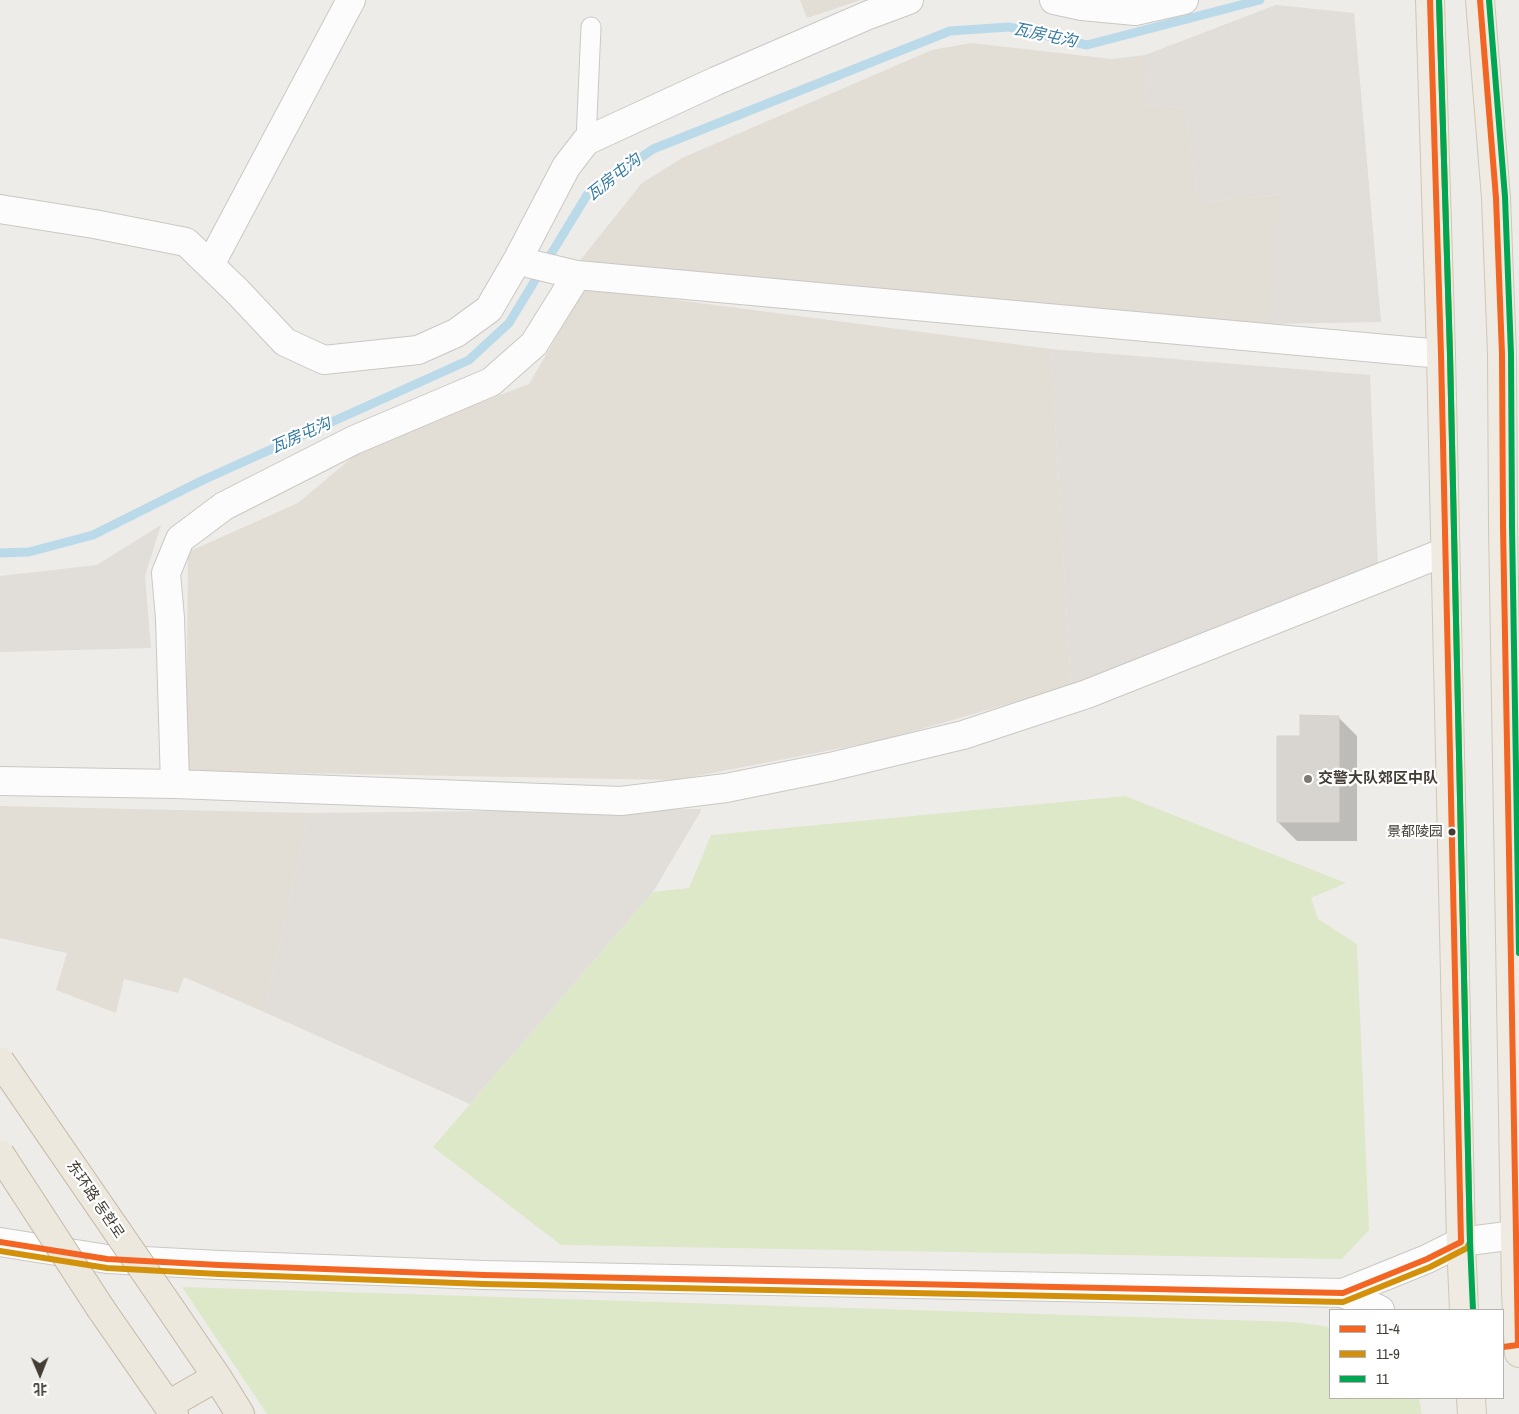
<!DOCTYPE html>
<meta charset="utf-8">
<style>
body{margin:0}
#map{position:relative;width:1519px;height:1414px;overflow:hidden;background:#eeece8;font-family:"Archivo Narrow","Noto Sans SC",sans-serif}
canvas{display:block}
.legend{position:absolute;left:1329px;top:1309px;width:175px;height:90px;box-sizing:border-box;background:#fff;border:1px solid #b4b1ae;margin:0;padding:6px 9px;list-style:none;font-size:15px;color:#433d35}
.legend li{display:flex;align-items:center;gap:10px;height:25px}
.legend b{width:25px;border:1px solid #b4b1ae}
.north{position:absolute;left:15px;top:1349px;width:50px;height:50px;-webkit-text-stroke:4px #fff;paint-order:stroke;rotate:179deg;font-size:14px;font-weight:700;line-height:20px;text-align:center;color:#433d35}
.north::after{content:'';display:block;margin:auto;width:18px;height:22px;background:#433d35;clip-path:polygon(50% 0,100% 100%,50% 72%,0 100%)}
</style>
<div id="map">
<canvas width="1519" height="1414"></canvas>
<ul class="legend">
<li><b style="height:6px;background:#f26522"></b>11-4</li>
<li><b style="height:6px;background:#d3910b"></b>11-9</li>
<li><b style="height:6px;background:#00a651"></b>11</li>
</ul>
<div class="north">北</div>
</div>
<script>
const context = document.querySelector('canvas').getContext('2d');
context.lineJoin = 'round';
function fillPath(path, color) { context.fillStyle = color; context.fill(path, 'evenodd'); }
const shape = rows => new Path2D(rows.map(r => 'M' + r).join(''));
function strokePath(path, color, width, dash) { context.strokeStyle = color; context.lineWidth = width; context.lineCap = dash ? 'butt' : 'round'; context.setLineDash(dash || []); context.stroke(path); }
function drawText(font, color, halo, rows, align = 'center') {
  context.font = font + ' "Archivo Narrow","Noto Sans SC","Noto Sans KR",sans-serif'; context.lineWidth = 4.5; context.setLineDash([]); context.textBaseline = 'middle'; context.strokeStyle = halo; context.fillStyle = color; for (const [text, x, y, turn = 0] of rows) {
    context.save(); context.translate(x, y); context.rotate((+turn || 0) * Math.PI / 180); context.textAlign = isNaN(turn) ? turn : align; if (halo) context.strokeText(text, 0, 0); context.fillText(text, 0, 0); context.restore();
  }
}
const residential = shape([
 [800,0,861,0,807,18],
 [971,43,1112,59,1145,55,1146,104,1185,108,1199,203,1281,194,1266,324,578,263,642,183,682,158,932,50],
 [585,288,1051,349,1071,686,883,740,676,780,186,771,188,552,298,503,366,446,529,384],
 [0,806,309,813,264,1012,184,977,178,993,124,979,116,1013,56,990,67,953,0,938]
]);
const industrial = shape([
 [1276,5,1354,13,1381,322,1266,324,1280,194,1199,203,1185,108,1146,104,1145,55],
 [1051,349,1370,375,1378,566,1071,686],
 [161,525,145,576,151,648,0,652,0,576,97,565],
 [702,809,653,892,470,1104,264,1012,309,813]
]);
const green = shape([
 [1125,796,1346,883,1311,898,1318,919,1357,944,1369,1230,1342,1259,561,1245,433,1147,653,892,689,888,711,835],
 [182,1287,1294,1322,1330,1327,1330,1398,1419,1398,1422,1414,267,1414]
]);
const shadow = shape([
 [1338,717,1357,736,1357,841,1297,841,1278,822,1301,738]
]);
const stream = shape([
 [0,553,29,552,93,535,201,481,469,360,509,323,587,195,653,149,950,31,1009,27,1087,45,1260,0]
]);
const building = shape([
 [1300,715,1339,716,1339,822,1277,822,1277,736,1300,736,1300,715]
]);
const service = shape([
 [586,141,591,27]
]);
const minor = shape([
 [1054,0,1082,6,1135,11,1184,0],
 [0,209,94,224,186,242,237,291,285,342,324,360,418,350,456,333,489,309,518,259,566,167,586,141,716,81,866,16,909,0],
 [518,259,531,264,577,275,1441,354],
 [210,265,351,0],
 [0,781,175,784,621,801,726,788,830,767,963,735,1087,694,1445,552],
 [175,784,170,618,166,573,180,539,224,506,354,440,491,382,534,344,577,275]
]);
const tertiary = shape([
 [0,1242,107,1259,219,1265,484,1275,1343,1293,1427,1259,1461,1242,1515,1235],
 [1343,1293,1380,1310]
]);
const primary = shape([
 [1430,0,1441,354,1461,1242,1464,1310],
 [1480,0,1496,198,1502,354,1503,526,1516,1292,1519,1353],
 [1471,1398,1472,1414]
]);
const trunk = shape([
 [170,1308,217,1377,240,1414],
 [101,1309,174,1414],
 [168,1405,217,1377]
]);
const trunkBridge = shape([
 [0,1061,170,1308],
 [0,1154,101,1309]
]);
const bus1 = shape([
 [1480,0,1496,198,1502,354,1503,526,1518,1345,1503,1347],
 [0,1242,107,1259,219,1265,484,1275,1343,1293,1427,1259,1461,1242,1441,354,1430,0]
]);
const bus2 = shape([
 [0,1251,107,1268,219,1274,484,1284,1343,1302,1430,1267,1467,1248,1470,1242,1450,354,1439,0]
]);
const bus3 = shape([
 [1439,0,1450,354,1470,1242,1473,1310],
 [1489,0,1505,197,1511,354,1512,526,1519,953]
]);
const markers = [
 [1308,779,5,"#7f7a74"],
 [1452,832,4.5,"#433d35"]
];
const busNames = [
 ["景都陵园",1443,832]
];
const poiNames = [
 ["交警大队郊区中队",1318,779]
];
const streetNames = [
 ["东环路 동환로",95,1200,56]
];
const waterNames = [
 ["瓦房屯沟",1045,36,12],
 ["瓦房屯沟",614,178,-38],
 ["瓦房屯沟",301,436,-24]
];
fillPath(residential, '#e2ddd5');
fillPath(industrial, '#e1ddd9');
fillPath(green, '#dde8c9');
fillPath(shadow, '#0003');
strokePath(stream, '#badaea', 9);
fillPath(building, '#d8d5d0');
strokePath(building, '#d6d3ce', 1);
strokePath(service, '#cac8c4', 21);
strokePath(minor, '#cac8c4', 30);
strokePath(tertiary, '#cac8c4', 30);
strokePath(primary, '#cfc7b6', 30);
strokePath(trunk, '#c5b7a4', 30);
strokePath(service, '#fcfcfc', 19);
strokePath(minor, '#fcfcfc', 28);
strokePath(tertiary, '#fcfcfc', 28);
strokePath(primary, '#efebe3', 28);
strokePath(trunk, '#ece8de', 28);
strokePath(trunkBridge, '#c5b7a4', 30, []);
strokePath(trunkBridge, '#ece8de', 28);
strokePath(bus1, '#f26522', 6);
strokePath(bus2, '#d3910b', 6);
strokePath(bus3, '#00a651', 6);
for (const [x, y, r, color] of markers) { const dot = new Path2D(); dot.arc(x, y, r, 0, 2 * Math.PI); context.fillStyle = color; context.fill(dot); strokePath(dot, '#fff', 2); }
drawText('14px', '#433d35', '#fff', busNames, 'right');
drawText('bold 15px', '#433d35', '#fff', poiNames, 'left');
drawText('15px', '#433d35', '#fff', streetNames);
drawText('italic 16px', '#3279a0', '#fff', waterNames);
</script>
